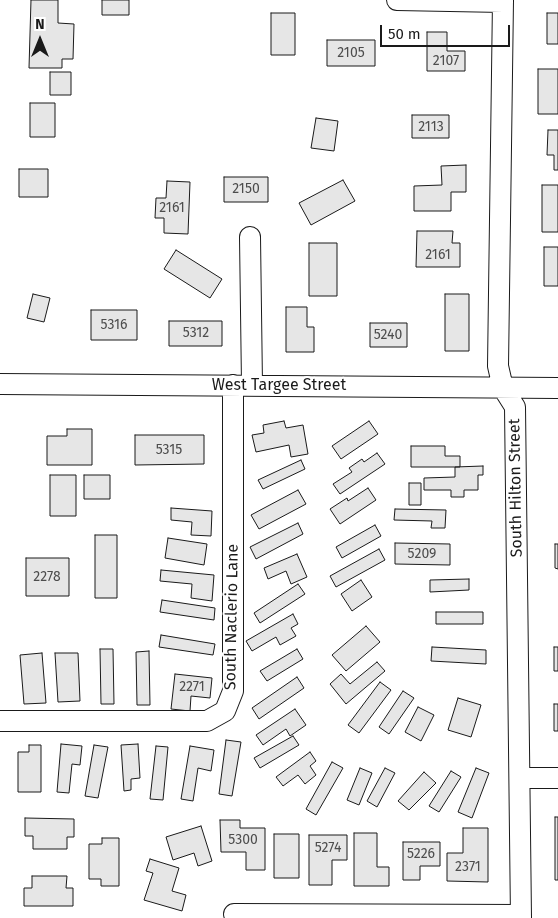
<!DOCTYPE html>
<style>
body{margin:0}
#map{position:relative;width:558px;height:918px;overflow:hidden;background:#fff;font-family:"Fira Sans",sans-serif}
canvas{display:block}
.north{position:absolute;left:15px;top:15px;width:50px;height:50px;-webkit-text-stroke:4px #fff;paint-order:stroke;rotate:0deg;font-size:14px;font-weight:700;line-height:20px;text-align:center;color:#1a1a1a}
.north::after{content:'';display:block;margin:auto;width:18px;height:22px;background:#1a1a1a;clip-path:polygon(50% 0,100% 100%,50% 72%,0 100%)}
.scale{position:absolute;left:380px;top:25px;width:130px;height:22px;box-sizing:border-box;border:2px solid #1a1a1a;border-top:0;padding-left:6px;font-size:15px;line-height:18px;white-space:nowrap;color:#1a1a1a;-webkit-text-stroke:4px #fff;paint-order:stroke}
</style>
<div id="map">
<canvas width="558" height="918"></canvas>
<div class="north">N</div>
<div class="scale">50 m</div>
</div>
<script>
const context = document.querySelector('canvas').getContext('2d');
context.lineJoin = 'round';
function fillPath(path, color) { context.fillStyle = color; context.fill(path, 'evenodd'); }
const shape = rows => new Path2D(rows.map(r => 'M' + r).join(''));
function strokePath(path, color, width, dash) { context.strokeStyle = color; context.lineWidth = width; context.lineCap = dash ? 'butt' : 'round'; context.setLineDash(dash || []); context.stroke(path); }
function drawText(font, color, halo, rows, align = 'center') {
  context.font = font + ' "Fira Sans",sans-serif'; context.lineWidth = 4; context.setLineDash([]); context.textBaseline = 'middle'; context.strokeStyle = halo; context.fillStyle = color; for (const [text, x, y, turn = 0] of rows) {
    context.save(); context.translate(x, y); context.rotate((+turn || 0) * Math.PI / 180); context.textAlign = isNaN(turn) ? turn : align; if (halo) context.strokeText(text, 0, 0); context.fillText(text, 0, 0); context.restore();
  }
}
const building = shape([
 [31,0,58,0,58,23,74,24,73,59,62,59,62,68,29,68,31,0],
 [102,0,129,0,129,15,102,15,102,0],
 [271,13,295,13,295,55,271,55,271,13],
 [547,13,558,13,558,44,547,44,547,13],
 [427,32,447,32,447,51,465,51,465,71,427,71,427,32],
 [327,40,375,40,375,66,327,66,327,40],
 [538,69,558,69,558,114,538,114,538,69],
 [50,72,71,72,71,95,50,95,50,72],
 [30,103,55,103,55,137,30,137,30,103],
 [412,115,449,115,449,138,412,138,412,115],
 [316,118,338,121,334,151,311,148,316,118],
 [548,130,558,130,558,170,554,170,554,155,547,155,548,130],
 [466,165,466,192,451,192,451,211,414,211,414,186,442,185,441,166,466,165],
 [19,169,48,169,48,197,19,197,19,169],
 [224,177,268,177,268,202,224,202,224,177],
 [343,180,355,201,311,225,299,203,343,180],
 [167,181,190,182,188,234,164,233,164,218,155,218,156,198,166,198,167,181],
 [542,185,558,185,558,232,542,232,542,185],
 [417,231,453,231,452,243,460,243,460,267,416,267,417,231],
 [309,243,337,243,337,296,309,296,309,243],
 [544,247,558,247,558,286,544,286,544,247],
 [176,250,222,279,210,298,164,269,176,250],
 [33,294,50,298,44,322,27,318,33,294],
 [445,294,469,294,469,351,445,351,445,294],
 [286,307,307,307,307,327,314,327,314,352,286,352,286,307],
 [91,310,137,310,137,340,91,340,91,310],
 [169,321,222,321,222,346,169,346,169,321],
 [370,323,407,323,407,347,370,347,370,323],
 [284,421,286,428,303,425,308,454,291,457,289,445,256,452,252,435,264,433,263,425,284,421],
 [369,421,378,434,341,459,332,446,369,421],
 [67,429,92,429,92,465,47,465,47,436,67,436,67,429],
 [135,435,204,435,204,464,135,465,135,435],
 [411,446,445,446,445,456,460,456,460,467,411,467,411,446],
 [377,453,385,464,340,494,333,484,352,472,349,468,362,459,364,462,377,453],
 [301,460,305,469,263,489,258,480,301,460],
 [483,466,483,475,478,475,478,490,464,490,464,497,451,497,451,490,424,490,424,478,455,477,455,467,483,466],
 [50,475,76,475,76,516,50,516,50,475],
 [84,475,110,475,110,499,84,499,84,475],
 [409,483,421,483,421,505,409,505,409,483],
 [368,488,376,500,340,524,330,509,347,498,348,501,368,488],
 [298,490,306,504,259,529,251,515,298,490],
 [171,508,212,511,211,536,191,535,192,522,171,520,171,508],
 [395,509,446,510,445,528,431,528,432,521,394,520,395,509],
 [298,523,303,534,256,559,250,547,298,523],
 [375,525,381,536,342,558,336,547,375,525],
 [95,535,117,535,117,598,95,598,95,535],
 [168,538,207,544,204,565,165,558,168,538],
 [395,543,450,544,450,565,395,564,395,543],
 [555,544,558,544,558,569,555,568,555,544],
 [379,549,385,560,336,587,330,576,379,549],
 [297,554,307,577,291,584,286,571,268,579,264,568,297,554],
 [26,558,69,558,69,596,26,596,26,558],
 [161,570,214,575,212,601,191,598,192,584,160,581,161,570],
 [469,579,469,590,430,592,430,580,469,579],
 [361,580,372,597,352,611,341,594,361,580],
 [298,584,305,594,260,623,254,613,298,584],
 [162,600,215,608,214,620,160,612,162,600],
 [436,612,483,612,483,624,436,624,436,612],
 [293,614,298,624,291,628,296,636,280,645,276,637,252,651,246,641,293,614],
 [366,626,380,642,346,671,332,655,366,626],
 [161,635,215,644,213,655,159,647,161,635],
 [432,647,486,650,486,664,431,661,432,647],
 [554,647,558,647,558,671,554,671,554,647],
 [100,649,113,649,114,704,101,704,100,649],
 [297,649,303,659,267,681,260,671,297,649],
 [149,651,150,705,137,705,136,652,149,651],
 [42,653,46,703,24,704,20,655,42,653],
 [55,653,78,653,80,701,58,702,55,653],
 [377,662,385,671,346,704,330,684,341,674,350,684,377,662],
 [175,674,212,678,210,698,191,696,190,711,171,709,175,674],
 [297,677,304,688,259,719,252,708,297,677],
 [380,682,391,690,359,733,348,725,380,682],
 [403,691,414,698,389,734,379,727,403,691],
 [458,698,481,705,471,737,448,730,458,698],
 [554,704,558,704,558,731,554,731,554,704],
 [418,707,434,715,421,741,405,732,418,707],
 [295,709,306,725,290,736,286,729,263,745,256,735,295,709],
 [293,736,299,745,260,768,254,758,293,736],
 [226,740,241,742,232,796,219,794,226,740],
 [61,744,82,746,80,765,72,764,69,793,57,792,61,744],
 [138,744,140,778,131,779,131,790,124,791,121,745,138,744],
 [29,745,41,745,41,792,18,792,18,752,29,752,29,745],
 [94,745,108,747,98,798,85,796,94,745],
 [156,746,168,747,163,800,150,799,156,746],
 [190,746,214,750,211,771,198,768,193,801,181,799,190,746],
 [310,752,316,761,310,766,316,775,305,784,298,775,283,786,276,777,310,752],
 [332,762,343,768,316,815,306,809,332,762],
 [360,768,372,773,359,805,347,800,360,768],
 [385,768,395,773,377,807,367,801,385,768],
 [476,768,489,773,472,818,458,812,476,768],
 [451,771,461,777,439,812,429,806,451,771],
 [424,772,436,783,409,810,398,801,424,772],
 [555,817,558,817,558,880,555,880,555,817],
 [25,818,74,819,74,837,67,837,67,849,33,849,33,836,25,836,25,818],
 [220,820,240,820,240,828,265,828,265,870,246,870,246,852,221,852,220,820],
 [201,826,212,861,198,866,194,853,173,860,166,837,201,826],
 [463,828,488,828,488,882,447,881,447,853,463,853,463,828],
 [354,833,377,833,377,867,389,867,389,886,354,886,354,833],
 [274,834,299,834,299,878,274,878,274,834],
 [309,835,347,835,347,860,332,860,332,885,309,885,309,835],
 [102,838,119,838,119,886,101,886,101,879,89,879,89,844,102,844,102,838],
 [403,842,440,842,440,866,420,866,420,880,403,880,403,842],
 [150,859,179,868,172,891,186,895,182,911,144,900,153,873,146,871,150,859],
 [32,876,67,876,66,888,73,888,73,906,24,906,24,888,32,888,32,876]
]);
const minor = shape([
 [397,0,503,2],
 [503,0,498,366,503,388,515,407,521,918],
 [250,237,252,385],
 [0,384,558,388],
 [0,721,207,721,225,711,233,691,233,385],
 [520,778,558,778],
 [234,914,521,915]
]);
const numberNames = [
 ["2105",351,53],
 ["2107",446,61],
 ["2113",431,127],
 ["2150",246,189],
 ["2161",172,208],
 ["2161",438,255],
 ["5316",114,325],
 ["5312",196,333],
 ["5240",388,335],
 ["5315",169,450],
 ["5209",422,554],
 ["2278",47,577],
 ["2271",192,687],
 ["5300",243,840],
 ["5274",328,848],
 ["5226",421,854],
 ["2371",468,867]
];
const streetNames = [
 ["West Targee Street",279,386],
 ["South Hilton Street",516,488,-91],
 ["South Naclerio Lane",232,617,-89]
];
fillPath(building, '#e6e6e6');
strokePath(building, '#1a1a1a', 1);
strokePath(minor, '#1a1a1a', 22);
strokePath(minor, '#fff', 20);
drawText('14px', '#4d4d4d', null, numberNames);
drawText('16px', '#1a1a1a', '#fff', streetNames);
</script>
